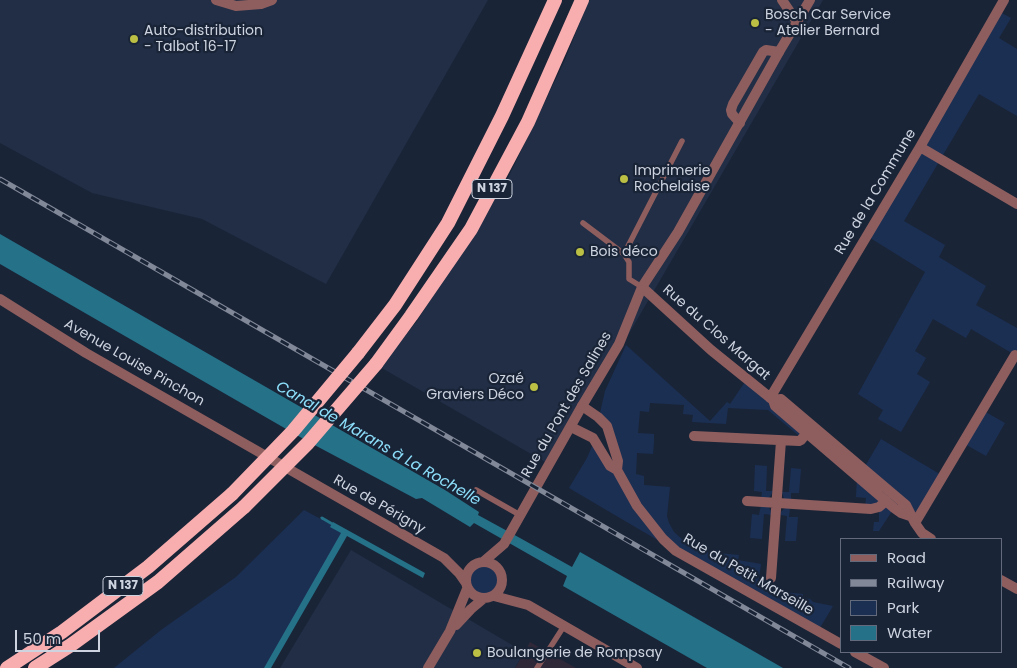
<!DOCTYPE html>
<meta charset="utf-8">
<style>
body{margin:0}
#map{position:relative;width:1017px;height:668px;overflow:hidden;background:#1a2437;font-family:Poppins,sans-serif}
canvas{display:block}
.legend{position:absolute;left:840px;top:538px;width:162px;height:115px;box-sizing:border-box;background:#1a2437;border:1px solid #626a7b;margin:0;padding:6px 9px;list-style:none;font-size:15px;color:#cdd4e0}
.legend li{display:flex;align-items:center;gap:10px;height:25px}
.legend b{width:25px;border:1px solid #626a7b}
.scale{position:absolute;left:15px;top:630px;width:85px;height:22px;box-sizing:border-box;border:2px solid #cdd4e0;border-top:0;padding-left:6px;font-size:15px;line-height:18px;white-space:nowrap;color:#cdd4e0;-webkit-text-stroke:4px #1a2437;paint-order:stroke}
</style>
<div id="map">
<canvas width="1017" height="668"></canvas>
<ul class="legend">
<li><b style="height:6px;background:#8e5e5e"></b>Road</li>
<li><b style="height:6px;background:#818998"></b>Railway</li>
<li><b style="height:14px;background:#1b2f53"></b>Park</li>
<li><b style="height:14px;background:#247188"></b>Water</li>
</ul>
<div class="scale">50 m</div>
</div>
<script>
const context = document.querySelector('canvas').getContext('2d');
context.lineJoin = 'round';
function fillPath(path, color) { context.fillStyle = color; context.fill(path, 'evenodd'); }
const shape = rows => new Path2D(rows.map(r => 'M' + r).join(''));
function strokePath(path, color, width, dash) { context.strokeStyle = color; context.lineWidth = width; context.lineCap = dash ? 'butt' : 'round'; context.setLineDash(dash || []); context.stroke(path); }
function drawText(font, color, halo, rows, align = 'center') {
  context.font = font + ' Poppins,sans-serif'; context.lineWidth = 4.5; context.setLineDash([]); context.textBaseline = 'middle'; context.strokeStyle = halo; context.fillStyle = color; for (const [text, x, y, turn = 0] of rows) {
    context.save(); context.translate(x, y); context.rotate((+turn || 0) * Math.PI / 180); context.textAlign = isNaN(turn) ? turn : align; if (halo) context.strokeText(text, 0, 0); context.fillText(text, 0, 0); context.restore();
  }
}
const commercial = shape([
 [530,642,576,668,515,668]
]);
const built = shape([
 [0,0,488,0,326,284,202,219,92,193,0,143],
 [589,0,823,0,552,466,380,367,417,321,508,178,564,62],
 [351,550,524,652,515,668,280,668]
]);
const green = shape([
 [998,11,1011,18,999,38,1017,49,1017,116,979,94,904,221,945,245,939,257,986,286,976,305,1017,328,1017,352,1015,355,971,329,966,338,933,319,915,351,926,358,917,374,930,382,901,432,878,419,883,410,858,394,925,272,867,236],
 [626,345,710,421,727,402,730,404,747,379,864,468,881,439,943,476,915,523,894,508,879,531,873,531,874,522,879,522,879,507,865,509,866,498,856,497,857,476,807,433,799,441,798,435,768,410,728,408,726,424,692,422,693,415,683,414,684,405,650,403,649,412,640,411,638,433,654,434,654,442,653,454,637,453,636,474,644,476,644,485,670,487,667,516,669,523,674,532,684,541,707,552,739,555,738,560,761,564,759,579,761,583,774,591,803,594,803,598,810,599,813,602,833,606,818,631,676,551,569,488,587,458,593,444,616,470,600,413,605,391],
 [982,410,1005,423,986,456,963,443],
 [755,465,767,466,766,491,774,491,768,499,761,498,762,492,754,491],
 [791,468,801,469,799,493,791,493,791,501,784,499,782,492,789,492],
 [761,505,768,506,771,511,772,515,764,514,762,539,750,538,752,514,759,515],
 [785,508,790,508,789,517,798,517,796,541,785,541,787,516,781,515,781,512],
 [304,510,345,532,267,668,114,668,161,630,236,577],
 '468 581a15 15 0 1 1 30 0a15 15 0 1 1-30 0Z'
]);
const water = shape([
 [0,234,445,490,479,512,478,515,520,538,572,567,580,552,783,668,707,668,563,586,567,576,474,523,470,527,422,498,416,499,307,441,0,264],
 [333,522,425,573,423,578,347,536,271,668,264,668,341,533,330,527]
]);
const stream = shape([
 [322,518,334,525]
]);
const service = shape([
 [583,223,624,254],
 [642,287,629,279,629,262,624,254,682,141],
 [476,490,520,515],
 [537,668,564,626]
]);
const minor = shape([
 [216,0,236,6,261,4,272,0],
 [782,0,797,22],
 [740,123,732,114,731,110,733,104,763,52,766,50,779,52],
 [920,147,1017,204],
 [642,287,711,350,773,400,775,406,894,508,901,513,910,516],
 [770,398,920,147,1004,0],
 [773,400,781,399,906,505,915,523,922,533,931,539],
 [582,406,598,417,607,426,618,461,617,470],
 [571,427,593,438,610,466,617,470,637,506,663,539,676,551,841,644],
 [694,436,799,441,801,440,810,429],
 [747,501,871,509,879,507,886,501],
 [915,523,1015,355],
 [771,578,781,441],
 [1001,580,1017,589],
 [855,652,884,668]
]);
const tertiary = shape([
 [0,299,86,353,444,558,459,573,466,583],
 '466 580a18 18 0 1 1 36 0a18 18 0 1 1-36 0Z',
 [483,562,504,544,582,406,619,344,642,287,678,232,779,52,810,0],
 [494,596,528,605,637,668],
 [456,625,471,609,483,599],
 [428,668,450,631,467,589]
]);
const trunk = shape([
 [358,353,395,305,448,223,502,116,555,0],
 [376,364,411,316,471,229,528,122,582,0],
 [7,668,62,632,148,567,232,494],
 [35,668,71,645,158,582,244,507]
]);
const rail = shape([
 [0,179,849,668]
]);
const trunkBridge = shape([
 [232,494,293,431,358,353],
 [244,507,308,443,376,364]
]);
const markers = [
 [755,23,5,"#bbc044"],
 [134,39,5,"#bbc044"],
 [624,179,5,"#bbc044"],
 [580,252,5,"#bbc044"],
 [534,387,5,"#bbc044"],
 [477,653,5,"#bbc044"]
];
const shields = [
 [492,189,40],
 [123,586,40]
];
const shieldNames = [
 ["N 137",492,189],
 ["N 137",123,586]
];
const poiNames = [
 ["Bosch Car Service",765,15],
 ["- Atelier Bernard",765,31],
 ["Auto-distribution",144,31],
 ["- Talbot 16-17",144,47],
 ["Imprimerie",634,171],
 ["Rochelaise",634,187],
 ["Bois déco",590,252],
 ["Ozaé",524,379,"right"],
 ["Graviers Déco",524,395,"right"],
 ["Boulangerie de Rompsay",487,653]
];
const streetNames = [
 ["Rue de la Commune",876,192,-59],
 ["Rue du Clos Margat",716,333,41],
 ["Avenue Louise Pinchon",134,363,30],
 ["Rue du Pont des Salines",567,405,-60],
 ["Rue de Périgny",379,505,30],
 ["Rue du Petit Marseille",748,575,30]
];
const waterNames = [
 ["Canal de Marans à La Rochelle",378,444,30]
];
fillPath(commercial, '#2f2838');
fillPath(built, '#212e46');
fillPath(green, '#1b2f53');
fillPath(water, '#247188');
strokePath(stream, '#247188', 3);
strokePath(service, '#8e5e5e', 5.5);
strokePath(minor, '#8e5e5e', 10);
strokePath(tertiary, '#8e5e5e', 10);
strokePath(trunk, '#f8aeae', 14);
strokePath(rail, '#818998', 5);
strokePath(rail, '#1a2437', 3, [9]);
strokePath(trunkBridge, '#f8aeae', 14);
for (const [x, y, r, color] of markers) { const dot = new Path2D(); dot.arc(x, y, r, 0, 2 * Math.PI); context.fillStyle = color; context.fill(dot); strokePath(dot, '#1a2437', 2); }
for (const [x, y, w] of shields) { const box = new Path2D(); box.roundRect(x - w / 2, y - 9.5, w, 19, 4); context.fillStyle = '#1a2437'; context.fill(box); strokePath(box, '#cdd4e0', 1); }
drawText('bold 12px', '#cdd4e0', null, shieldNames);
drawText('14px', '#cdd4e0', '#1a2437', poiNames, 'left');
drawText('14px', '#cdd4e0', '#1a2437', streetNames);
drawText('italic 15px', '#8de0fc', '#1a2437', waterNames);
</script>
